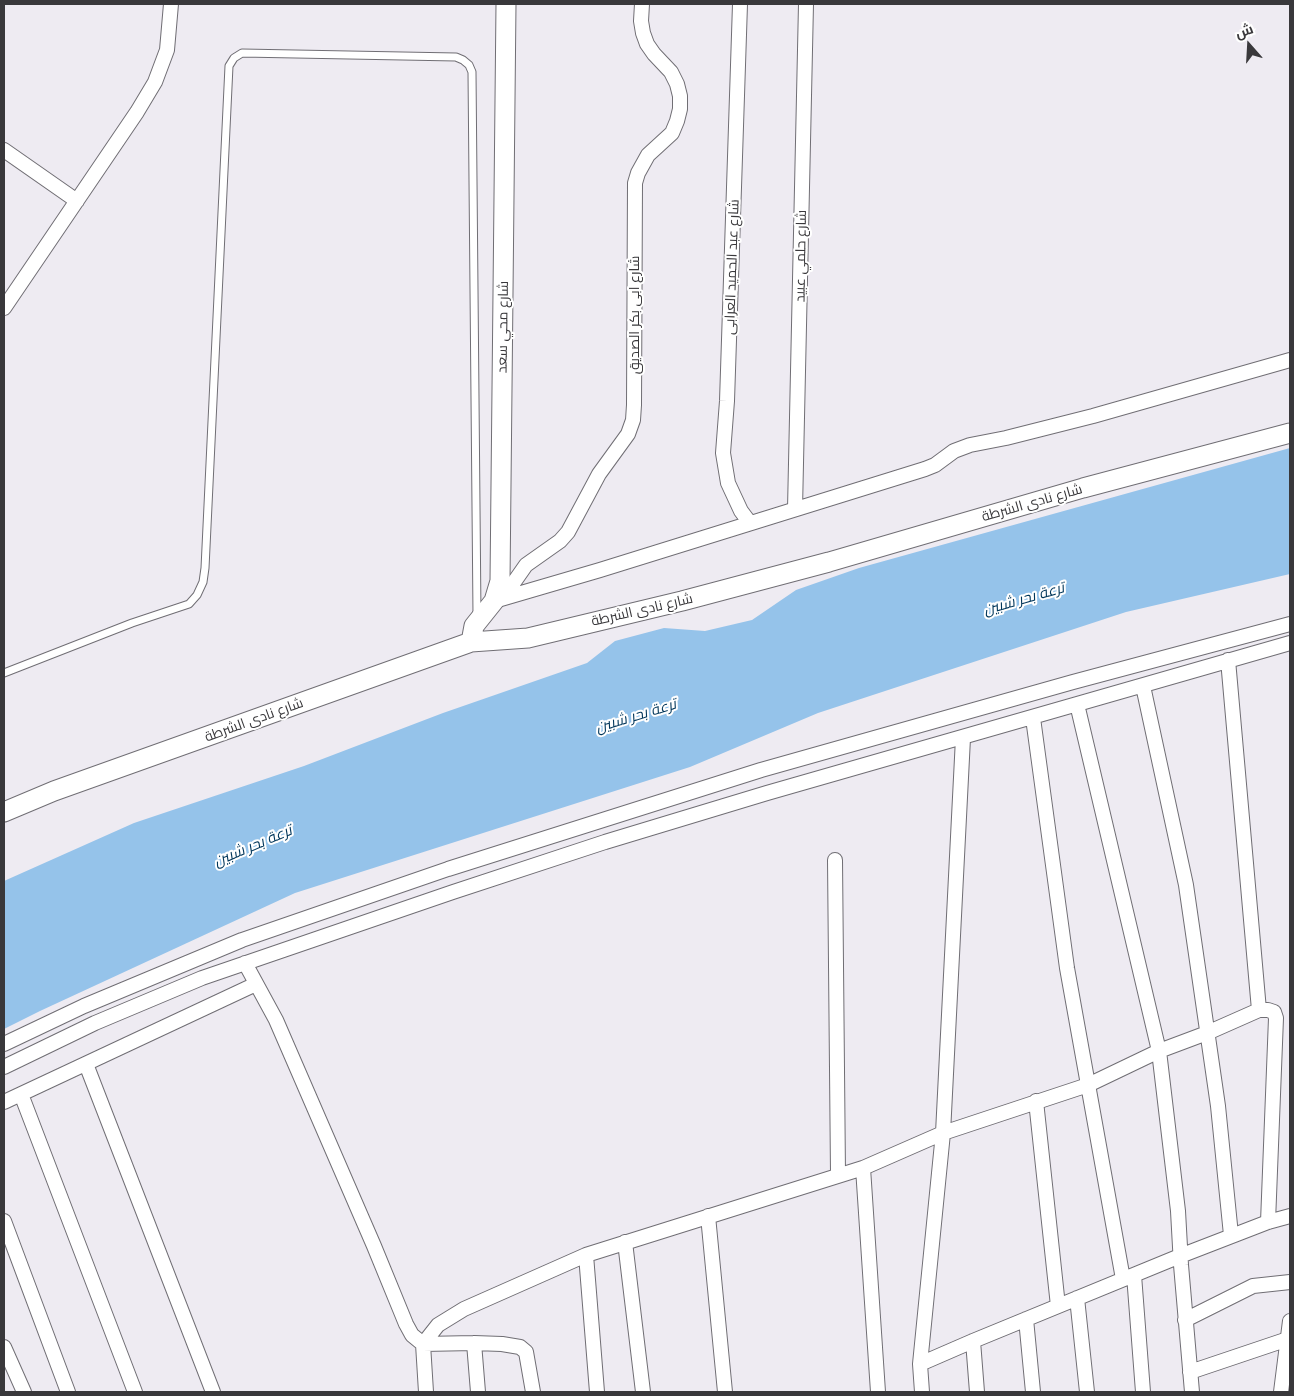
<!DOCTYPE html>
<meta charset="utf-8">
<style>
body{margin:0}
#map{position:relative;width:1294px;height:1396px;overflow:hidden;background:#eeebf2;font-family:Mulish,Cairo,sans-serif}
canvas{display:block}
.frame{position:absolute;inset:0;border:5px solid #39383b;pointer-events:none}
.north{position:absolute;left:1224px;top:20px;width:50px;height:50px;-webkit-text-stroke:4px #fff;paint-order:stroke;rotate:341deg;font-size:14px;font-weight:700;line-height:20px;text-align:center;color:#39383b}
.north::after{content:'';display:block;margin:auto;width:18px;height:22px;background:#39383b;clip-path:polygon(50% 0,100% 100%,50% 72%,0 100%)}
</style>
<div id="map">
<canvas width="1294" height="1396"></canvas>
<div class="frame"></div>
<div class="north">ش</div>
</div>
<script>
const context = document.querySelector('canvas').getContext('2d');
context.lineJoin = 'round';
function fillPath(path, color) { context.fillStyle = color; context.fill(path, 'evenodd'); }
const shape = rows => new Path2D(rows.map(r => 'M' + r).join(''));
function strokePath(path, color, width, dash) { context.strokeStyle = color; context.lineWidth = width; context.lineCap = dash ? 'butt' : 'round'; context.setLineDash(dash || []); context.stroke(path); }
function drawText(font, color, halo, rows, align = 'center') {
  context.font = font + ' Mulish,Cairo,sans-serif'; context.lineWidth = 4; context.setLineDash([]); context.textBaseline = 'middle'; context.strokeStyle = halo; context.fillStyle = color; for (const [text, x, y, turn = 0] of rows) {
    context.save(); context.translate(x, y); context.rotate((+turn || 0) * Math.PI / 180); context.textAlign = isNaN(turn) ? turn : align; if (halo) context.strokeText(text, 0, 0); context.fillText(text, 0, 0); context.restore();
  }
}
const water = shape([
 [1290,448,1290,574,1126,612,818,713,690,767,295,893,40,1011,4,1029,4,881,134,823,304,766,443,713,587,663,615,641,664,628,705,631,752,620,796,590,859,568]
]);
const lane = shape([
 [4,673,132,623,189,604,197,595,203,582,205,568,229,66,234,58,242,53,456,57,463,60,469,65,472,72,477,615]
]);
const street = shape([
 [740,4,727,401,723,453,728,483,741,511,750,523],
 [4,150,77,201],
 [4,308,137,112,155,82,167,50,171,4],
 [795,509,806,4],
 [496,599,512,585,526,565,560,541,568,532,599,474,628,434,633,420,634,405,635,183,638,173,648,155,672,133,677,121,680,109,680,96,677,84,671,72,654,54,647,44,643,33,641,21,642,4],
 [494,601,600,570,925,469,935,465,954,451,970,445,1006,438,1093,416,1290,360],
 [1228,660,1259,1010,1268,1010,1274,1012,1276,1018,1268,1222],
 [1143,686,1186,885,1218,1106,1231,1235],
 [1077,704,1159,1051,1178,1211,1181,1265,1192,1392],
 [1033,718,1067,968,1123,1279],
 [835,860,838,1174],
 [245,963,276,1020,374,1246,406,1324,412,1335,423,1344,474,1343,502,1344,520,1347,526,1352,533,1392],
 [4,1044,84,1006,242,940,448,869,761,770,1073,682,1290,624],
 [86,1064,213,1392],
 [4,1067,95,1023,202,978,453,892,605,842,767,793,1290,643],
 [21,1094,135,1392],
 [1036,1101,1058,1306],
 [4,1102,256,984],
 [863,1168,878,1392],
 [708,1216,725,1392],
 [4,1221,68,1392],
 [625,1242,643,1392],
 [586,1255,597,1392],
 [1134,1275,1143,1392],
 [1077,1298,1087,1392],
 [1026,1319,1033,1392],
 [1185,1320,1253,1286,1290,1282],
 [973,1341,977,1392],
 [474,1343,478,1392],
 [4,1347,24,1392],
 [920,1364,973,1341,1180,1256,1268,1222,1290,1216],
 [1190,1372,1288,1339],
 [426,1392,423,1344,438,1325,464,1309,586,1255,863,1168,943,1133,1088,1085,1159,1051,1207,1033,1259,1010],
 [922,1392,920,1364,943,1133,963,738],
 [1281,1392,1290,1321]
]);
const secondary = shape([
 [471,642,474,626,494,601,500,581,506,4],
 [4,812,54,791,471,642,528,638,682,601,829,562,1083,488,1290,433]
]);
const streetNames = [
 ["شارع حلمي عبيد",801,256,-89],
 ["شارع عبد الحميد العرابى",732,267,-88],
 ["شارع ابى بكر الصديق",635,315,-90],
 ["شارع محي سعد",503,327,-89],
 ["شارع نادى الشرطة",1032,503,-16],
 ["شارع نادى الشرطة",642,610,-13],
 ["شارع نادى الشرطة",254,720,-20]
];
const waterNames = [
 ["ترعة بحر شبين",1024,599,-16],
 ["ترعة بحر شبين",636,716,-17],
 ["ترعة بحر شبين",253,846,-23]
];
fillPath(water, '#95c3ea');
strokePath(lane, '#706e74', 9);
strokePath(street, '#706e74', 16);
strokePath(secondary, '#706e74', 21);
strokePath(lane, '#fff', 7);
strokePath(street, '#fff', 14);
strokePath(secondary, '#fff', 19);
drawText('14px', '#39383b', '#fff', streetNames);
drawText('italic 15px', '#00365a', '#fff', waterNames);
</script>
